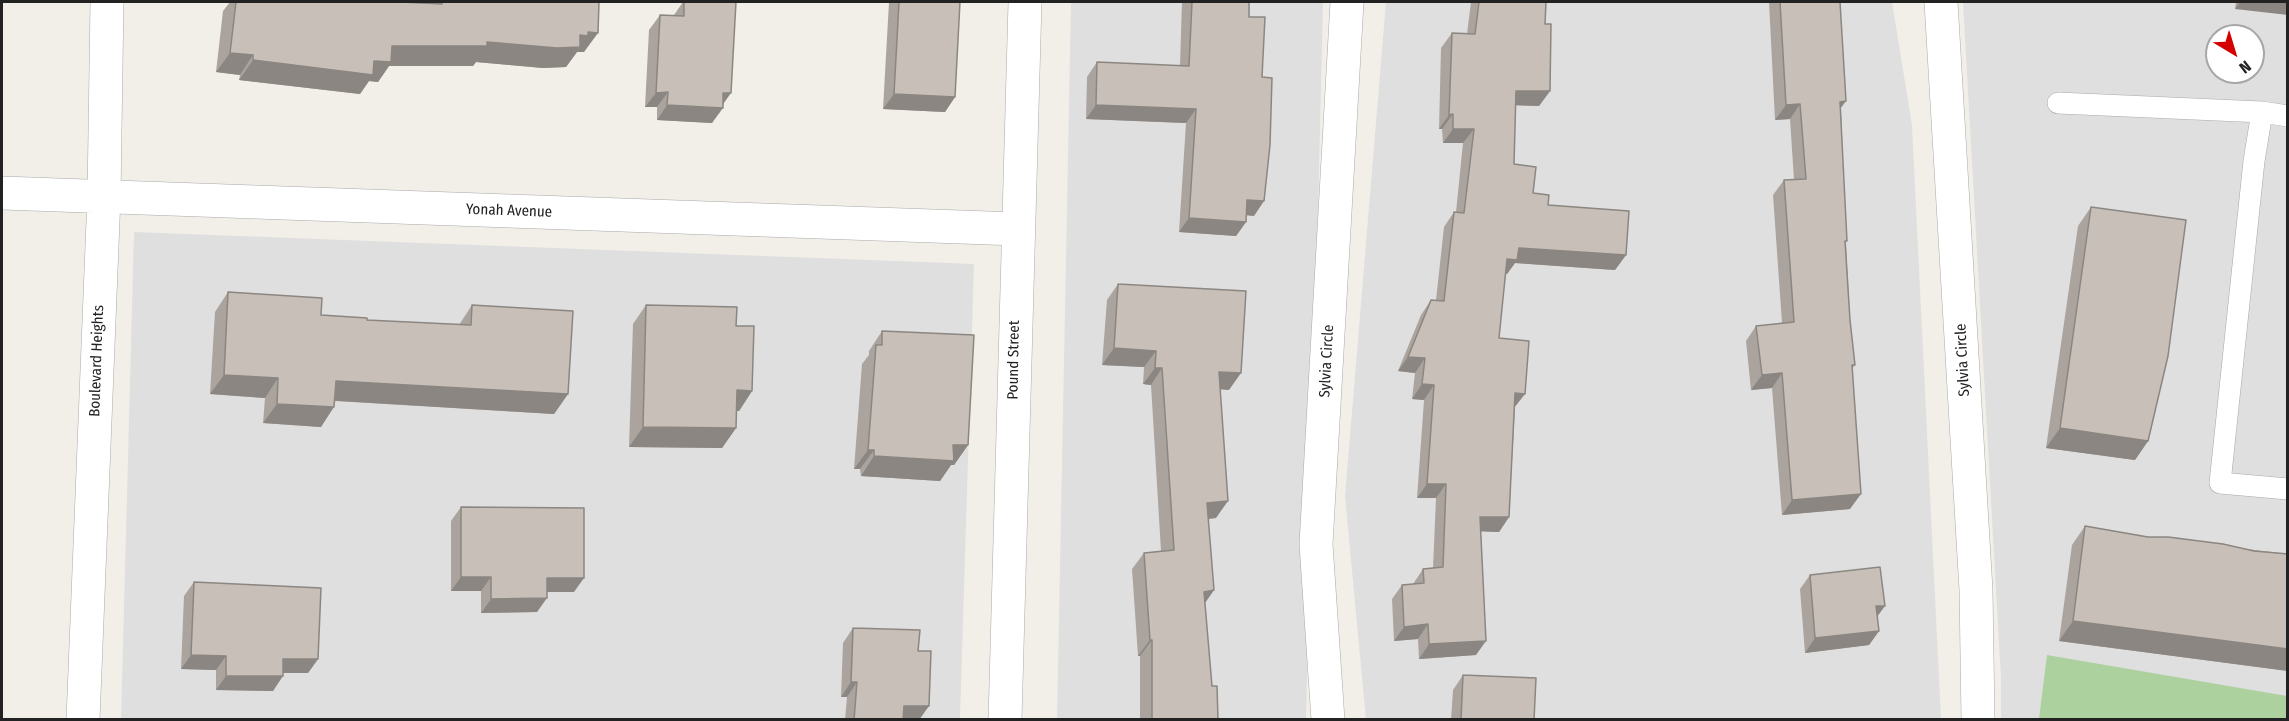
<!DOCTYPE html>
<style>
body{margin:0}
#map{position:relative;width:2289px;height:721px;overflow:hidden;background:#f2efe9;font-family:"Fira Sans Condensed",sans-serif}
canvas{display:block}
.frame{position:absolute;inset:0;border:3px solid #222;pointer-events:none}
.north{position:absolute;left:2205px;top:24px;width:60px;height:60px;box-sizing:border-box;background:#fff;border:2px solid #a7a7a7;border-radius:50%;rotate:142deg;font-size:16px;font-weight:700;line-height:24px;text-align:center;color:#222}
.north::after{content:'';display:block;margin:auto;width:21px;height:27px;background:#d40000;clip-path:polygon(50% 0,100% 100%,50% 72%,0 100%)}
</style>
<div id="map">
<canvas width="2289" height="721"></canvas>
<div class="frame"></div>
<div class="north">N</div>
</div>
<script>
const context = document.querySelector('canvas').getContext('2d');
context.lineJoin = 'round';
function fillPath(path, color) { context.fillStyle = color; context.fill(path, 'evenodd'); }
const shape = rows => new Path2D(rows.map(r => 'M' + r).join(''));
function strokePath(path, color, width, dash) { context.strokeStyle = color; context.lineWidth = width; context.lineCap = dash ? 'butt' : 'round'; context.setLineDash(dash || []); context.stroke(path); }
function drawText(font, color, halo, rows, align = 'center') {
  context.font = font + ' "Fira Sans Condensed",sans-serif'; context.lineWidth = 4.5; context.setLineDash([]); context.textBaseline = 'middle'; context.strokeStyle = halo; context.fillStyle = color; for (const [text, x, y, turn = 0] of rows) {
    context.save(); context.translate(x, y); context.rotate((+turn || 0) * Math.PI / 180); context.textAlign = isNaN(turn) ? turn : align; if (halo) context.strokeText(text, 0, 0); context.fillText(text, 0, 0); context.restore();
  }
}
const residential = shape([
 [1071,2,1323,2,1306,719,1057,720],
 [1386,2,1892,2,1912,125,1941,719,1366,720,1345,496],
 [1963,2,2287,2,2287,719,2001,719,2001,679],
 [2217,36,2253,36,2253,72,2217,72],
 [134,232,974,264,960,719,121,720]
]);
const forest = shape([
 [2047,655,2287,696,2287,719,2039,719]
]);
const service = shape([
 [2058,103,2262,112],
 [2288,116,2262,112,2254,161,2220,483,2288,489]
]);
const minor = shape([
 [1941,2,1976,590,1978,720],
 [2,193,1017,229],
 [83,720,104,196,107,2],
 [1005,720,1025,2],
 [1328,720,1316,544,1347,2]
]);
const wall = shape([
 [230,2,401,2,429,3,429,2,599,2,584,52,577,52,566,67,543,68,476,62,473,66,389,66,378,82,369,81,360,94,239,80,240,75,216,72,223,11],
 [683,2,736,2,723,104,712,123,657,120,657,107,645,107,649,30,660,15,674,15],
 [889,2,960,2,955,97,945,112,883,109],
 [1182,2,1249,2,1254,216,1246,215,1246,222,1236,236,1179,232,1186,123,1086,119,1087,77,1097,62,1180,66],
 [1471,2,1546,2,1545,24,1550,91,1539,106,1515,105,1514,164,1533,193,1548,205,1626,255,1615,270,1515,263,1507,274,1505,274,1499,338,1515,408,1509,517,1499,532,1481,531,1476,655,1419,659,1418,639,1394,641,1392,599,1402,585,1413,584,1423,569,1433,568,1436,498,1417,498,1424,400,1412,399,1415,373,1398,371,1421,315,1431,300,1436,300,1444,227,1454,212,1456,212,1463,143,1443,143,1442,129,1439,129,1441,48,1452,33,1467,34],
 [1766,2,1840,2,1841,108,1846,243,1850,320,1855,365,1852,369,1850,509,1782,515,1772,388,1751,390,1746,341,1756,326,1782,323,1773,195,1784,180,1794,180,1790,119,1775,120,1769,2],
 [2236,2,2288,2,2235,9],
 [2091,207,2148,441,2135,460,2046,448,2078,226],
 [1118,284,1229,390,1220,389,1216,518,1208,519,1214,590,1205,603,1212,686,1218,720,1140,720,1140,656,1138,656,1132,569,1144,553,1161,551,1151,385,1143,384,1144,367,1102,365,1107,300],
 [228,292,321,315,367,320,459,325,472,305,568,394,554,414,335,401,321,427,263,423,265,398,210,394,215,312],
 [646,305,736,326,752,391,739,411,737,411,736,428,722,448,629,447,633,324],
 [882,331,968,445,954,465,951,465,940,481,861,476,860,469,854,469,862,364,869,355,869,351],
 [461,507,574,592,547,592,537,612,481,613,481,591,451,591,451,521],
 [2085,526,2148,537,2288,554,2288,671,2059,641,2072,545],
 [1810,575,1879,631,1869,645,1805,653,1800,589],
 [194,582,318,659,308,673,283,673,273,691,216,690,216,670,181,669,184,596],
 [853,628,918,651,919,720,845,720,847,697,841,697,843,643],
 [1463,675,1534,720,1451,720,1453,690]
]);
const shadedWall = shape([
 [2240,2,2288,2,2288,15,2235,9],
 [588,32,598,33,584,52,577,52,566,67,543,68,476,62,473,66,389,66,378,82,369,81,360,94,239,80,253,60,374,61,392,46,580,35],
 [230,53,253,55,240,75,216,72],
 [1516,91,1550,91,1539,106,1506,105],
 [668,92,657,107,645,107,656,93],
 [723,93,731,93,721,107,723,108,712,123,657,120,667,105],
 [894,94,955,97,945,112,883,109],
 [1846,101,1835,116,1840,102],
 [1800,104,1790,119,1775,120,1786,105],
 [1096,105,1196,109,1186,123,1086,119],
 [1453,114,1442,129,1439,129,1449,115],
 [1453,129,1474,129,1463,143,1443,143],
 [1247,200,1264,201,1254,216,1237,214],
 [1189,218,1246,222,1236,236,1179,232],
 [1519,248,1626,255,1615,270,1515,263,1507,274,1496,273,1507,259],
 [1114,348,1156,351,1144,367,1102,365],
 [1408,357,1425,358,1415,373,1398,371],
 [1155,368,1162,368,1151,385,1143,384],
 [1219,372,1241,373,1229,390,1207,388],
 [1782,373,1772,388,1751,390,1762,375],
 [224,375,278,378,265,398,210,394],
 [336,381,568,394,554,414,323,400],
 [1422,384,1434,385,1424,400,1412,399],
 [737,390,752,391,739,411,724,410],
 [1515,393,1525,394,1514,408],
 [277,404,334,407,321,427,263,423],
 [643,427,736,428,722,448,629,447],
 [2060,428,2148,441,2135,460,2046,448],
 [953,445,968,445,954,465,951,465,940,481,861,476,874,456],
 [868,450,874,450,860,469,854,469],
 [1427,484,1446,484,1436,498,1417,498],
 [1861,494,1850,509,1782,515,1792,500],
 [1228,501,1216,518,1195,520,1207,503],
 [1480,517,1509,517,1499,532,1470,531],
 [461,577,491,577,481,591,451,591],
 [547,578,584,578,574,592,537,592],
 [1214,590,1202,607,1204,592],
 [547,598,537,612,481,613,491,599],
 [1876,606,1885,606,1874,621],
 [2073,621,2288,649,2288,671,2059,641],
 [1428,624,1418,639,1394,641,1404,627],
 [1879,631,1869,645,1805,653,1815,638],
 [1150,640,1152,640,1140,656,1138,656],
 [1486,641,1476,655,1419,659,1429,644],
 [191,655,226,656,216,670,181,669],
 [283,659,318,659,308,673,273,673],
 [226,676,283,676,273,691,216,690],
 [851,682,857,682,847,697,841,697],
 [904,706,929,706,919,720,894,720]
]);
const building = shape([
 [236,2,401,2,442,4,442,2,599,2,598,33,588,32,588,36,580,35,580,47,557,48,487,42,487,46,392,46,391,62,374,61,373,75,253,60,253,55,230,53,236,2],
 [684,2,736,2,731,93,723,93,723,108,667,105,668,92,656,93,660,15,684,16,684,2],
 [899,2,960,2,955,97,894,94,899,2],
 [1192,2,1249,2,1249,17,1265,17,1262,77,1272,78,1270,145,1264,201,1247,200,1246,222,1189,218,1196,109,1096,105,1097,62,1189,66,1192,2],
 [1479,2,1546,2,1545,24,1551,24,1550,91,1516,91,1514,164,1536,167,1533,193,1549,195,1548,205,1629,211,1626,255,1519,248,1517,260,1507,259,1499,338,1529,341,1525,394,1515,393,1509,517,1480,517,1486,641,1429,644,1428,624,1404,627,1402,585,1424,583,1423,569,1443,567,1446,484,1427,484,1434,385,1422,384,1425,358,1408,357,1431,300,1444,301,1454,212,1464,213,1474,129,1453,129,1453,114,1449,115,1452,33,1475,34,1479,2],
 [1780,2,1840,2,1846,101,1840,102,1847,241,1845,241,1850,320,1855,365,1852,365,1861,494,1792,500,1782,373,1762,375,1756,326,1794,322,1784,180,1806,179,1800,104,1786,105,1780,2],
 [2091,207,2186,220,2168,356,2148,441,2060,428,2091,207],
 [1118,284,1246,291,1241,373,1219,372,1228,501,1207,503,1214,590,1204,592,1212,686,1217,686,1218,720,1152,720,1152,640,1150,640,1144,553,1174,550,1162,368,1155,368,1156,351,1114,348,1118,284],
 [228,292,322,298,321,315,367,318,367,320,471,325,472,305,573,311,568,394,336,381,334,407,277,404,278,378,224,375,228,292],
 [646,305,737,307,736,326,754,326,752,391,737,390,736,428,643,427,646,305],
 [882,331,974,335,968,445,953,445,954,461,874,456,874,450,868,450,876,345,882,345,882,331],
 [461,507,584,508,584,578,547,578,547,598,491,599,491,577,461,577,461,507],
 [2085,526,2148,537,2168,537,2223,544,2254,551,2288,554,2288,649,2073,621,2085,526],
 [1880,567,1885,606,1876,606,1879,631,1815,638,1810,575,1880,567],
 [194,582,321,588,318,659,283,659,283,676,226,676,226,656,191,655,194,582],
 [853,628,920,630,918,651,931,651,929,706,904,706,903,720,854,720,857,682,851,682,853,628],
 [1463,675,1536,678,1534,720,1461,720,1463,675]
]);
const streetNames = [
 ["Yonah Avenue",509,211,2],
 ["Pound Street",1014,360,-89],
 ["Sylvia Circle",1963,360,-93],
 ["Boulevard Heights",97,361,-88],
 ["Sylvia Circle",1327,361,-87]
];
fillPath(residential, '#e0dfdf');
fillPath(forest, '#add19e');
strokePath(service, '#a9a9a9', 22);
strokePath(minor, '#a9a9a9', 34);
strokePath(service, '#fff', 21);
strokePath(minor, '#fff', 33);
fillPath(wall, '#aba49e');
fillPath(shadedWall, '#8b8681');
fillPath(building, '#c7bfb8');
strokePath(building, '#8b8681', 1.5);
drawText('15px', '#222', '#fff', streetNames);
</script>
